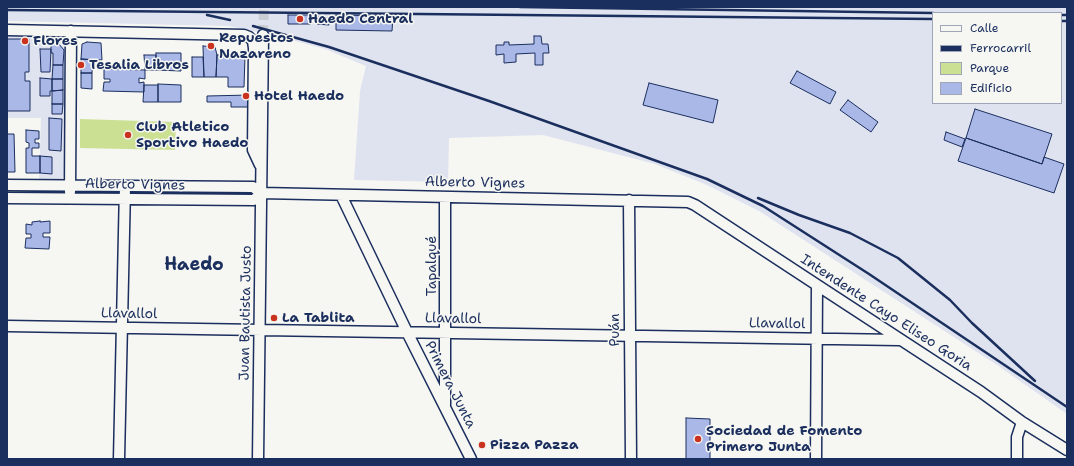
<!DOCTYPE html>
<meta charset="utf-8">
<style>
body{margin:0}
#map{position:relative;width:1074px;height:466px;overflow:hidden;background:#f6f6f2;font-family:"Shantell Sans",sans-serif}
canvas{display:block}
.frame{position:absolute;inset:0;border:8px solid #1b2f5e;pointer-events:none}
.legend{position:absolute;left:932px;top:12px;width:130px;height:92px;box-sizing:border-box;background:#f6f6f2;border:1px solid #9ea6b7;margin:0;padding:5px 7px;list-style:none;font-size:12px;color:#1b2f5e}
.legend li{display:flex;align-items:center;gap:8px;height:20px}
.legend b{width:20px;border:1px solid #9ea6b7}
</style>
<div id="map">
<canvas width="1074" height="466"></canvas>
<div class="frame"></div>
<ul class="legend">
<li><b style="height:5px;background:#f6f6f2"></b>Calle</li>
<li><b style="height:5px;background:#1b2f5e"></b>Ferrocarril</li>
<li><b style="height:11px;background:#cce094"></b>Parque</li>
<li><b style="height:11px;background:#aab8e8"></b>Edificio</li>
</ul>
</div>
<script>
const context = document.querySelector('canvas').getContext('2d');
context.lineJoin = 'round';
function fillPath(path, color) { context.fillStyle = color; context.fill(path, 'evenodd'); }
const shape = rows => new Path2D(rows.map(r => 'M' + r).join(''));
function strokePath(path, color, width, dash) { context.strokeStyle = color; context.lineWidth = width; context.lineCap = dash ? 'butt' : 'round'; context.setLineDash(dash || []); context.stroke(path); }
function drawText(font, color, halo, rows, align = 'center') {
  context.font = font + ' "Shantell Sans",sans-serif'; context.lineWidth = 3; context.setLineDash([]); context.textBaseline = 'middle'; context.strokeStyle = halo; context.fillStyle = color; for (const [text, x, y, turn = 0] of rows) {
    context.save(); context.translate(x, y); context.rotate((+turn || 0) * Math.PI / 180); context.textAlign = isNaN(turn) ? turn : align; if (halo) context.strokeText(text, 0, 0); context.fillText(text, 0, 0); context.restore();
  }
}
const built = shape([
 [7,7,1067,7,1067,414,997,365,759,211,707,185,655,164,543,135,449,138,448,182,354,180,360,91,366,66,325,49,273,35,228,26,7,21],
 [933,13,1061,13,1061,103,933,103],
 [7,35,59,36,65,41,64,176,60,181,39,181,41,118,7,118]
]);
const green = shape([
 [80,119,176,122,175,150,80,148],
 [7,188,250,191,253,194,252,196,7,194]
]);
const building = shape([
 [288,15,311,15,311,24,288,24,288,15],
 [336,15,393,16,392,31,336,30,336,15],
 [317,17,329,18,329,25,317,24,317,17],
 [534,36,541,36,542,44,548,44,549,53,543,53,543,65,535,65,535,53,516,54,516,62,504,63,504,54,496,55,496,45,504,45,504,42,509,42,509,45,534,44,534,36],
 [7,39,29,39,29,72,25,72,25,81,30,81,30,111,7,111,7,39],
 [51,42,58,43,64,50,63,65,53,65,53,53,51,53,51,42],
 [87,42,101,43,102,60,81,59,82,44,87,42],
 [203,46,215,47,217,55,216,77,204,77,203,46],
 [40,49,51,49,50,72,41,72,40,49],
 [156,53,181,53,181,71,156,70,156,53],
 [144,55,156,55,156,70,145,70,144,55],
 [217,55,226,55,226,58,234,58,235,55,245,56,244,87,228,87,228,77,216,77,217,55],
 [192,57,203,57,204,77,192,77,192,57],
 [81,59,93,60,92,73,81,73,81,59],
 [53,65,63,65,63,79,52,79,53,65],
 [104,69,145,70,145,79,139,78,139,83,144,82,144,92,103,91,104,82,110,82,110,79,104,79,104,69],
 [797,71,836,92,830,104,790,83,797,71],
 [81,73,92,73,92,89,81,88,81,73],
 [40,78,52,79,52,91,50,91,50,96,40,96,40,78],
 [52,79,63,79,63,90,52,91,52,79],
 [649,83,718,100,713,123,643,105,649,83],
 [158,84,181,85,181,102,158,102,158,84],
 [144,85,158,85,158,102,143,102,144,85],
 [63,90,63,104,52,104,52,91,63,90],
 [250,95,250,107,231,107,231,102,207,102,207,96,250,95],
 [848,100,878,122,871,132,840,110,848,100],
 [52,104,63,104,62,114,52,114,52,104],
 [975,109,1052,134,1042,164,966,138,975,109],
 [49,118,62,119,61,151,49,150,49,118],
 [26,130,39,131,39,139,35,139,35,143,39,143,39,148,32,148,32,156,40,156,40,173,26,173,26,148,29,148,29,143,26,142,26,130],
 [946,132,965,139,962,147,944,140,946,132],
 [7,134,14,134,15,172,7,172,7,134],
 [966,138,1042,164,1044,157,1064,164,1054,193,958,161,966,138],
 [40,156,52,157,52,174,40,173,40,156],
 [40,221,40,222,50,221,50,233,43,233,43,237,50,237,49,249,25,248,26,238,31,238,31,234,26,234,26,224,32,225,32,222,40,221],
 [686,418,710,419,710,459,686,459,686,418]
]);
const minorTunnel = shape([
 [263,35,264,7]
]);
const minor = shape([
 [7,30,244,35,249,37,253,41,254,48,253,150,260,165],
 [7,185,253,187,261,193,688,202,695,205,817,285,981,392,1022,422,1067,450],
 [70,192,71,31],
 [341,195,407,332,471,459],
 [7,198,254,200,261,193],
 [629,200,631,459],
 [7,326,899,340],
 [445,405,445,197],
 [119,459,125,187],
 [258,459,263,35],
 [816,459,817,285],
 [1017,459,1017,437,1022,422]
]);
const rail = shape([
 [520,7,933,13],
 [7,10,933,19],
 [207,15,230,20],
 [1061,15,1067,15],
 [1061,21,1067,21],
 [253,26,329,47,489,101,707,179,763,206,869,274,1067,407],
 [758,198,799,215,850,233,898,258,950,300,972,323,1035,381]
]);
const markers = [
 [300,19,4,"#c8321e"],
 [25,41,4,"#c8321e"],
 [211,46,4,"#c8321e"],
 [81,65,4,"#c8321e"],
 [246,96,4,"#c8321e"],
 [128,135,4,"#c8321e"],
 [274,318,4,"#c8321e"],
 [698,439,4,"#c8321e"],
 [482,445,4,"#c8321e"]
];
const poiNames = [
 ["Haedo Central",308,19],
 ["Repuestos",219,38],
 ["Nazareno",219,54],
 ["Flores",33,41],
 ["Tesalia Libros",89,65],
 ["Hotel Haedo",254,96],
 ["Club Atletico",136,127],
 ["Sportivo Haedo",136,143],
 ["La Tablita",282,318],
 ["Sociedad de Fomento",706,431],
 ["Primero Junta",706,447],
 ["Pizza Pazza",490,445]
];
const streetNames = [
 ["Alberto Vignes",475,183,1],
 ["Alberto Vignes",135,185,1],
 ["Tapalqué",432,266,-90],
 ["Juan Bautista Justo",246,313,-89],
 ["Intendente Cayo Eliseo Goria",886,313,33],
 ["Llavallol",129,314,1],
 ["Llavallol",453,319,1],
 ["Llavallol",777,324,1],
 ["Puán",615,330,-90],
 ["Primera Junta",450,385,63]
];
const districtNames = [
 ["Haedo",194,265]
];
fillPath(built, '#dfe3ef');
fillPath(green, '#cce094');
fillPath(building, '#aab8e8');
strokePath(building, '#1b2f5e', 1);
strokePath(minorTunnel, '#caced4', 10, [10, 5]);
strokePath(minor, '#1b2f5e', 13);
strokePath(minor, '#f6f6f2', 10);
strokePath(rail, '#1b2f5e', 2.5);
for (const [x, y, r, color] of markers) { const dot = new Path2D(); dot.arc(x, y, r, 0, 2 * Math.PI); context.fillStyle = color; context.fill(dot); strokePath(dot, '#f6f6f2', 1.5); }
drawText('bold 14px', '#1b2f5e', '#f6f6f2', poiNames, 'left');
drawText('14px', '#1b2f5e', '#f6f6f2', streetNames);
drawText('bold 18px', '#1b2f5e', '#f6f6f2', districtNames);
</script>
